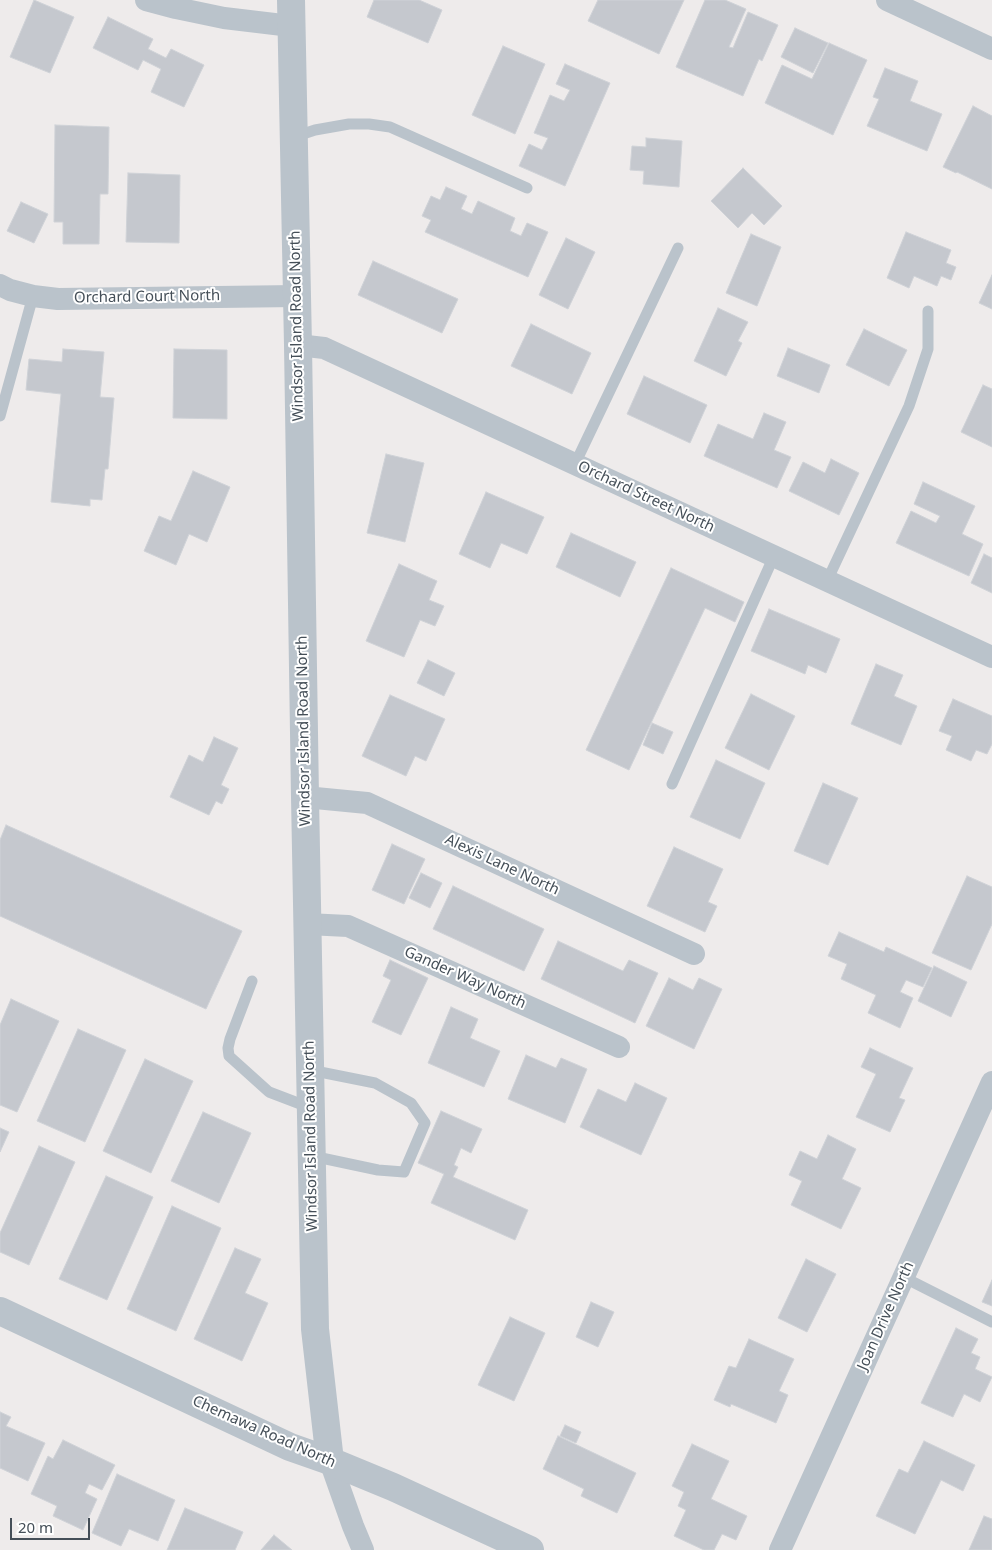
<!DOCTYPE html>
<style>
body{margin:0}
#map{position:relative;width:992px;height:1550px;overflow:hidden;background:#eeebeb;font-family:"Noto Sans",sans-serif}
canvas{display:block}
.scale{position:absolute;left:10px;top:1518px;width:80px;height:22px;box-sizing:border-box;border:2px solid #454f58;border-top:0;padding-left:6px;font-size:15px;line-height:18px;white-space:nowrap;color:#454f58;-webkit-text-stroke:4px #fff;paint-order:stroke}
</style>
<div id="map">
<canvas width="992" height="1550"></canvas>
<div class="scale">20 m</div>
</div>
<script>
const context = document.querySelector('canvas').getContext('2d');
context.lineJoin = 'round';
function fillPath(path, color) { context.fillStyle = color; context.fill(path, 'evenodd'); }
const shape = rows => new Path2D(rows.map(r => 'M' + r).join(''));
function strokePath(path, color, width, dash) { context.strokeStyle = color; context.lineWidth = width; context.lineCap = dash ? 'butt' : 'round'; context.setLineDash(dash || []); context.stroke(path); }
function drawText(font, color, halo, rows, align = 'center') {
  context.font = font + ' "Noto Sans",sans-serif'; context.lineWidth = 4; context.setLineDash([]); context.textBaseline = 'middle'; context.strokeStyle = halo; context.fillStyle = color; for (const [text, x, y, turn = 0] of rows) {
    context.save(); context.translate(x, y); context.rotate((+turn || 0) * Math.PI / 180); context.textAlign = isNaN(turn) ? turn : align; if (halo) context.strokeText(text, 0, 0); context.fillText(text, 0, 0); context.restore();
  }
}
const building = shape([
 [34,0,74,17,50,73,10,57,34,0],
 [374,0,419,0,442,10,428,43,367,17,374,0],
 [598,0,684,0,659,54,588,21,598,0],
 [705,0,725,0,746,9,729,47,733,48,748,12,778,25,762,61,759,59,743,96,676,67,705,0],
 [108,17,153,39,148,49,166,58,171,49,204,65,184,107,151,92,161,69,143,60,138,70,93,48,108,17],
 [795,28,828,43,813,73,781,57,795,28],
 [829,43,867,60,833,135,765,103,782,65,812,79,829,43],
 [503,46,545,64,515,134,472,115,503,46],
 [565,64,610,83,565,186,519,166,529,144,542,150,548,138,534,133,550,95,564,101,570,90,556,84,565,64],
 [885,68,918,81,910,101,942,114,927,151,867,126,879,99,873,97,885,68],
 [973,106,992,116,992,189,957,172,956,173,943,167,973,106],
 [55,125,109,127,108,194,100,194,99,244,63,244,63,222,54,222,55,125],
 [646,138,682,141,679,187,643,184,644,171,630,170,632,146,646,147,646,138],
 [743,168,782,206,764,225,752,213,738,228,711,201,743,168],
 [128,173,180,175,179,243,126,242,128,173],
 [446,187,467,196,461,209,472,214,478,201,515,218,510,231,521,236,527,223,548,232,528,277,425,232,431,220,422,216,431,196,440,200,446,187],
 [21,202,48,214,34,243,7,231,21,202],
 [906,232,951,250,946,263,956,267,951,280,941,276,937,286,914,276,909,288,887,278,906,232],
 [751,234,781,247,757,306,726,293,751,234],
 [566,238,595,252,568,309,539,295,566,238],
 [373,261,458,299,442,333,358,295,373,261],
 [992,275,992,309,979,303,992,275],
 [718,308,748,322,738,341,742,343,726,376,694,361,718,308],
 [531,324,591,353,572,394,511,366,531,324],
 [864,329,907,350,889,386,846,365,864,329],
 [788,348,830,365,819,393,777,376,788,348],
 [63,349,104,352,100,397,114,398,108,469,105,469,102,500,90,499,90,506,51,502,61,394,26,390,29,359,62,362,63,349],
 [174,349,227,350,227,419,173,418,174,349],
 [644,376,707,405,690,443,627,414,644,376],
 [983,385,992,389,992,447,961,432,983,385],
 [764,413,786,422,774,450,791,457,777,488,704,456,718,424,753,439,764,413],
 [386,454,424,463,405,542,367,533,386,454],
 [831,459,859,473,839,515,789,491,803,462,825,473,831,459],
 [193,471,230,487,207,542,189,534,176,565,144,551,159,516,171,521,193,471],
 [923,482,975,506,962,534,983,544,969,576,896,543,911,511,936,523,940,516,914,504,923,482],
 [486,492,544,517,527,554,501,543,490,568,459,554,486,492],
 [571,533,636,562,620,597,556,567,571,533],
 [984,554,992,558,992,593,971,583,984,554],
 [399,564,437,581,429,600,444,606,435,626,420,620,404,657,366,641,399,564],
 [671,568,744,602,735,622,705,608,629,770,586,750,671,568],
 [769,609,840,639,826,673,808,665,805,674,751,651,769,609],
 [428,660,455,673,444,696,417,683,428,660],
 [876,664,903,675,894,696,917,706,901,745,851,724,876,664],
 [751,694,795,716,769,770,725,748,751,694],
 [390,695,445,719,426,761,415,756,406,776,362,756,390,695],
 [953,699,992,716,992,744,987,754,976,750,971,761,946,750,952,736,939,731,953,699],
 [652,723,673,732,663,754,643,745,652,723],
 [214,737,238,748,221,785,229,789,222,804,216,801,209,815,170,797,189,755,203,762,214,737],
 [716,760,765,783,740,839,690,817,716,760],
 [823,783,858,798,828,865,794,851,823,783],
 [6,825,242,931,206,1009,0,916,0,840,6,825],
 [392,844,425,859,404,904,372,890,392,844],
 [674,847,723,869,708,902,717,906,705,932,647,906,674,847],
 [421,873,442,883,430,908,409,898,421,873],
 [967,876,992,887,992,924,971,970,932,953,967,876],
 [453,886,544,929,524,971,433,929,453,886],
 [839,932,884,952,886,947,932,968,923,987,906,980,900,992,913,998,900,1028,868,1013,876,995,841,979,847,964,828,956,839,932],
 [558,941,623,971,629,960,658,973,635,1023,541,979,558,941],
 [390,960,428,978,401,1035,372,1022,391,980,383,976,390,960],
 [934,966,967,982,951,1017,918,1001,934,966],
 [669,978,693,990,699,978,722,989,694,1049,646,1026,669,978],
 [11,999,59,1021,17,1112,0,1105,0,1025,11,999],
 [451,1007,478,1019,470,1038,500,1051,484,1087,428,1063,451,1007],
 [78,1029,126,1050,85,1142,37,1121,78,1029],
 [870,1048,913,1068,899,1098,905,1100,890,1132,856,1117,876,1074,861,1067,870,1048],
 [526,1055,556,1068,561,1058,587,1069,565,1123,508,1099,526,1055],
 [145,1059,193,1081,151,1173,103,1151,145,1059],
 [635,1083,667,1098,641,1155,580,1127,598,1089,626,1102,635,1083],
 [441,1111,482,1129,471,1153,461,1148,454,1165,458,1167,453,1177,528,1210,515,1240,431,1203,444,1174,418,1163,441,1111],
 [203,1112,251,1133,219,1203,171,1181,203,1112],
 [0,1128,9,1132,0,1152,0,1128],
 [828,1135,856,1149,842,1179,861,1188,841,1229,791,1205,802,1181,789,1175,800,1151,817,1159,828,1135],
 [39,1146,75,1162,29,1265,0,1252,0,1233,39,1146],
 [106,1176,153,1197,107,1300,59,1279,106,1176],
 [172,1206,221,1228,176,1331,127,1309,172,1206],
 [235,1248,261,1259,245,1293,268,1303,242,1361,194,1339,235,1248],
 [806,1259,836,1274,807,1332,778,1318,806,1259],
 [992,1280,992,1306,982,1302,992,1280],
 [591,1302,614,1312,598,1347,576,1337,591,1302],
 [510,1317,545,1333,514,1401,478,1385,510,1317],
 [956,1328,978,1339,971,1353,980,1357,975,1369,992,1377,980,1402,964,1394,953,1417,921,1403,956,1328],
 [749,1339,794,1359,779,1391,788,1395,776,1423,731,1404,730,1407,714,1400,729,1366,736,1368,749,1339],
 [0,1412,11,1417,6,1426,45,1443,28,1481,0,1468,0,1412],
 [565,1425,581,1432,576,1443,560,1436,565,1425],
 [558,1436,636,1473,617,1513,581,1496,584,1489,543,1469,558,1436],
 [63,1440,115,1465,102,1490,89,1484,85,1493,97,1499,83,1530,53,1516,57,1506,31,1494,48,1456,53,1459,63,1440],
 [924,1441,975,1465,963,1491,941,1480,915,1534,876,1516,899,1469,908,1473,924,1441],
 [692,1444,729,1461,711,1499,747,1516,736,1540,722,1534,714,1550,704,1550,674,1536,686,1510,678,1506,684,1492,672,1486,692,1444],
 [117,1474,175,1500,158,1541,129,1529,121,1546,92,1533,117,1474],
 [185,1508,243,1532,235,1550,167,1550,185,1508],
 [984,1516,992,1519,992,1550,969,1550,984,1516],
 [274,1535,292,1550,261,1550,274,1535]
]);
const service = shape([
 [294,137,315,130,349,124,369,124,390,127,527,188],
 [0,416,33,296],
 [575,464,678,248],
 [827,581,909,406,928,349,928,311],
 [672,784,774,556],
 [252,981,230,1039,228,1048,229,1056,269,1092,311,1108],
 [310,1070,375,1083,411,1103,425,1123,404,1172,378,1170,312,1156],
 [903,1277,992,1322]
]);
const minor = shape([
 [146,0,176,8,224,18,291,26],
 [887,0,992,49],
 [0,285,10,290,33,296,58,299,297,296],
 [298,345,324,348,992,657],
 [305,797,367,803,694,954],
 [307,924,348,926,619,1047],
 [330,1461,353,1526,363,1550],
 [780,1550,992,1082]
]);
const tertiary = shape([
 [291,0,298,345,305,797,315,1329,330,1461],
 [0,1311,290,1447,330,1461,393,1487,530,1550]
]);
const streetNames = [
 ["Orchard Court North",147,297,-1],
 ["Windsor Island Road North",297,326,-91],
 ["Orchard Street North",646,497,25],
 ["Windsor Island Road North",304,731,-91],
 ["Alexis Lane North",502,865,25],
 ["Gander Way North",465,978,24],
 ["Windsor Island Road North",311,1136,-91],
 ["Joan Drive North",886,1316,-66],
 ["Chemawa Road North",264,1432,24]
];
fillPath(building, '#c5c8ce');
strokePath(building, '#cfd2d7', 1);
strokePath(service, '#bac3cb', 11);
strokePath(minor, '#bac3cb', 22);
strokePath(tertiary, '#bac3cb', 28);
drawText('15px', '#454f58', '#fff', streetNames);
</script>
